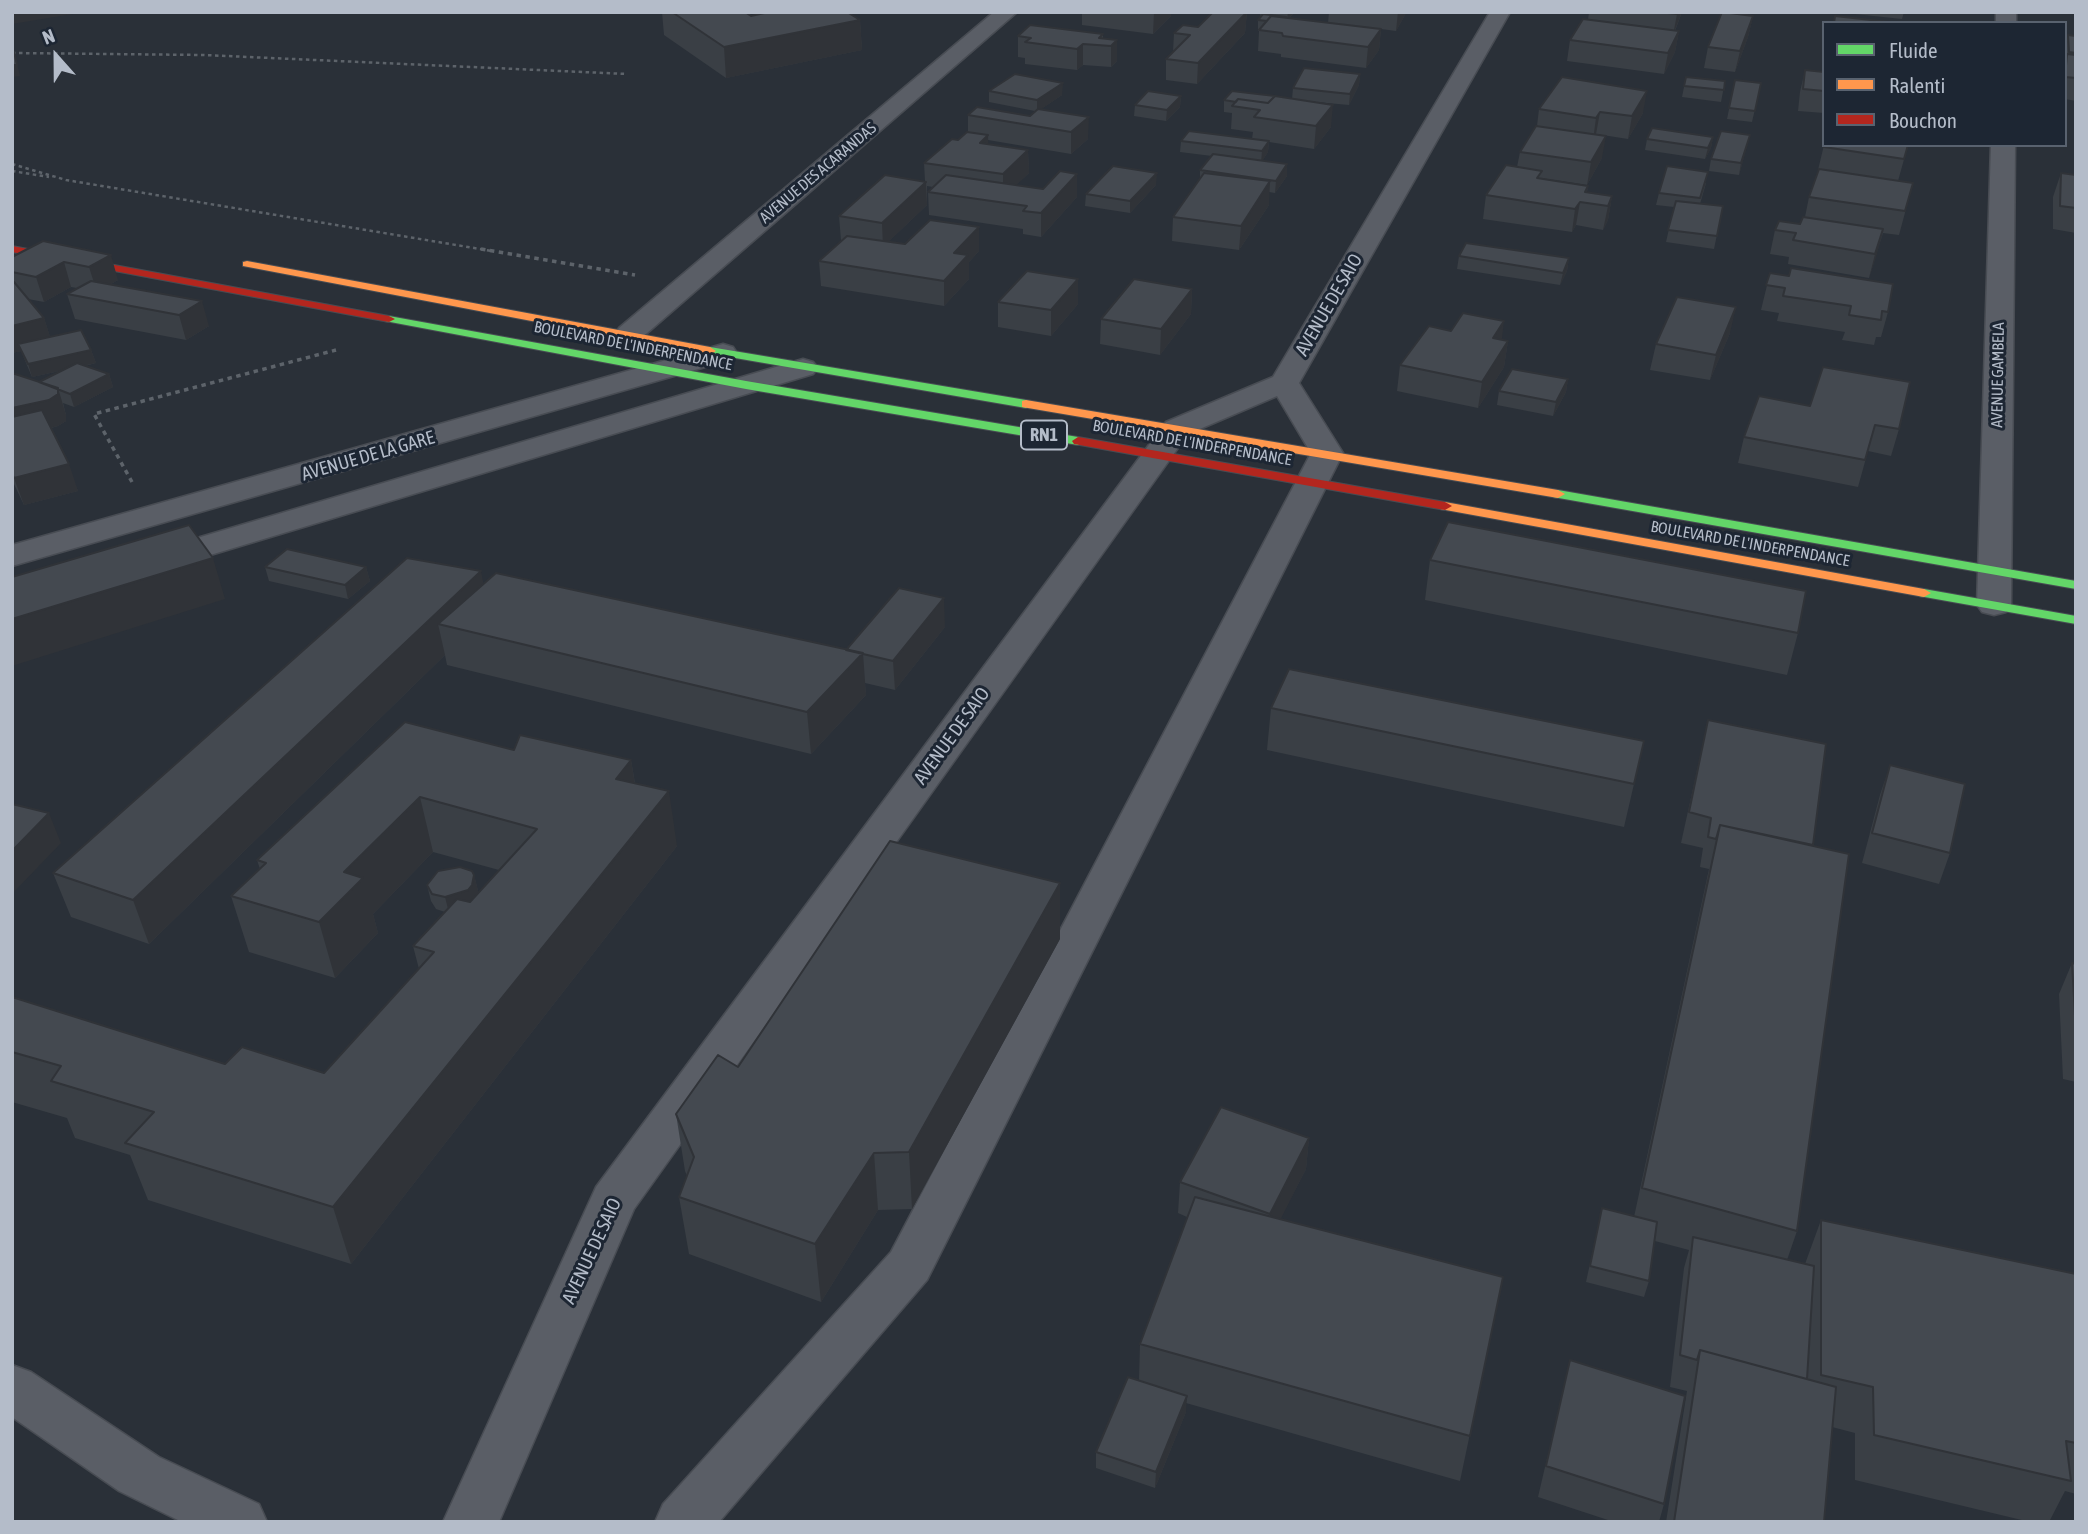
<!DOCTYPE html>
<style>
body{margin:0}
#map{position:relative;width:2088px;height:1534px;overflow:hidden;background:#2a3038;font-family:"Asap Condensed",sans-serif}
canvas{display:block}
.frame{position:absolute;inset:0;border:14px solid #b4bcc9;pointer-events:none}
.legend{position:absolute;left:1822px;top:21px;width:245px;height:126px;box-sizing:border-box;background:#1d2633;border:2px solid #59626f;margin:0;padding:9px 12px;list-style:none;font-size:21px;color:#b4bcc9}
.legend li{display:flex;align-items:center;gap:14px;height:35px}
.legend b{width:35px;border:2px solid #59626f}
.north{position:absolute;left:21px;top:21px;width:70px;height:70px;-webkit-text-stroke:5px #1d2633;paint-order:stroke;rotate:339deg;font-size:19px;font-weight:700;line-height:28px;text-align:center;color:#b4bcc9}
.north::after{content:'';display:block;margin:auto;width:24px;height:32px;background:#b4bcc9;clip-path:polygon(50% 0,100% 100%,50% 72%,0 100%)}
</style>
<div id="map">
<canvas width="2088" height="1534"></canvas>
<div class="frame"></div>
<ul class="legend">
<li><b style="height:9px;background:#63d668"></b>Fluide</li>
<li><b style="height:9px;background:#ff974d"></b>Ralenti</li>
<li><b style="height:9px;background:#b3261e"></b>Bouchon</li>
</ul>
<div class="north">N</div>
</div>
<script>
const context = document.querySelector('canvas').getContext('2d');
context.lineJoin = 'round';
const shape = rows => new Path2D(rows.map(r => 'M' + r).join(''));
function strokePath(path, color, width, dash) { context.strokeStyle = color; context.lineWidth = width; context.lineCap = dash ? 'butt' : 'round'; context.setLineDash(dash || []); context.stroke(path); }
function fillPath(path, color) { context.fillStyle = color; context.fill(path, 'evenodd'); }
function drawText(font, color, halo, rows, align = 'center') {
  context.font = font + ' "Asap Condensed",sans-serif'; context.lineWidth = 6; context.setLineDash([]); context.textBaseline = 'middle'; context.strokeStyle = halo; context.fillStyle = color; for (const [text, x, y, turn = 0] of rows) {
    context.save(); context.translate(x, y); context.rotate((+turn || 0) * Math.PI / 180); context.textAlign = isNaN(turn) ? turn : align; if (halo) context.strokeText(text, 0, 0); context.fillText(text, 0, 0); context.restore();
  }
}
const pathFar1 = shape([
 [12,53,204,55,627,74],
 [12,164,66,180,492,251],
 [12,171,49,177]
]);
const path = shape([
 [481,249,635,275],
 [132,482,94,414,336,350]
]);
const street = shape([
 [994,12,1017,12,639,340,629,342,619,340,615,334,619,328,994,12],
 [1490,12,1510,12,1299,383,1343,453,927,1280,719,1522,655,1522,663,1504,891,1252,1311,453,1277,396,1188,434,634,1209,499,1522,443,1522,596,1187,1166,422,1273,377,1490,12],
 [1996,12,2016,12,2016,23,1996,23,1996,12],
 [1991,145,2015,145,2011,605,2006,612,1994,615,1982,612,1977,605,1991,145],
 [723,344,733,347,737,353,733,359,12,566,12,545,723,344],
 [803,359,813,362,818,368,813,374,167,568,155,571,143,568,138,561,143,554,803,359],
 [12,1365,31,1372,159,1457,259,1504,267,1522,182,1522,119,1491,12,1417,12,1365]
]);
const fast = shape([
 [389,316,746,381,1078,437,1084,441,1078,445,746,389,385,321,383,319,389,316],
 [710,347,1026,400,1032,404,1026,408,706,353,706,349,710,347],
 [1558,490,2076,581,2076,589,1553,497,1553,491,1558,490],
 [1924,589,2076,616,2076,624,1919,596,1917,593,1919,590,1924,589]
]);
const slow = shape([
 [247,261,710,347,716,351,710,355,243,266,243,262,247,261],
 [1026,400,1558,490,1565,494,1558,498,1022,407,1022,401,1026,400],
 [1445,502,1924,589,1931,593,1924,597,1440,509,1438,506,1445,502]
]);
const jam = shape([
 [12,246,389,316,395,319,389,322,12,252,12,246],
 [1078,437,1445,502,1452,506,1445,510,1074,444,1072,441,1078,437]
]);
const wall = shape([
 [662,12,745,12,751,16,860,20,862,50,726,78,664,35],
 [1082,12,1171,12,1171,16,1153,34,1082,25],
 [1247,12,1245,33,1197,84,1166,80,1166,59,1173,52,1174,33],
 [1261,12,1295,12,1289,18,1328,23,1329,12,1406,12,1405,15,1396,31,1381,29,1379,50,1366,68,1281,57,1281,54,1258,51,1259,31,1258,31,1258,20,1262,16,1260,16],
 [1589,12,1682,12,1675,31,1679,31,1675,52,1664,74,1567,61,1570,40,1588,20],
 [1836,12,1904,12,1902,19],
 [1753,16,1748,37,1735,72,1704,68,1708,47],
 [1103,34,1103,39,1117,40,1117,61,1111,67,1083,65,1077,70,1025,64,1025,58,1018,57,1018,36],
 [2068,35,2076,36,2076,101,2065,99,2065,42],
 [1805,70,1824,72,1824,113,1798,111,1800,92],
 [1360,74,1359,85,1349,105,1305,101,1331,127,1314,149,1269,142,1268,152,1262,161,1287,164,1287,176,1275,193,1269,192,1269,205,1239,250,1172,241,1173,217,1200,179,1200,170,1212,156,1180,152,1181,141,1252,139,1253,132,1231,129,1232,113,1224,112,1224,100,1292,99,1293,88],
 [1686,77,1725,81,1721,102,1682,97],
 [1735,80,1761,83,1752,122,1727,119],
 [989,91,1062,95,1041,109,1088,139,1071,154,988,140,988,144,1028,150,1029,173,1016,185,1043,189,1077,174,1077,197,1041,237,1023,234,1023,229,929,215,928,192,933,187,927,186,927,205,888,242,905,244,979,227,979,251,969,262,969,279,944,306,821,286,819,261,842,240,841,240,839,216,925,181,924,163,968,133,968,115,1030,116,1035,111,989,102],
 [1181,96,1180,107,1166,121,1134,116,1135,105],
 [1539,109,1643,113,1628,139,1596,134,1602,158,1587,185,1541,178,1588,186,1587,192,1612,196,1608,220,1603,230,1576,225,1572,232,1483,219,1486,195,1517,167,1520,152,1537,126],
 [1750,135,1739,175,1709,171,1711,159],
 [1713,137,1711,148,1705,159,1645,150,1647,139],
 [1824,145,1908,145,1898,181,1913,183,1899,235,1883,233,1869,278,1788,264,1789,257,1770,254,1775,230,1800,224,1805,217,1809,197,1819,170,1818,170],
 [2061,173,2076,175,2076,233,2053,229,2053,197],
 [1706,183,1700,204,1723,206,1714,249,1666,242,1674,207,1656,205,1659,193],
 [1156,185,1130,213,1085,206,1086,194],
 [43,241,118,280,111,284,209,326,186,340,75,319,67,294,77,288,71,287,44,302,28,299,44,318,50,337,91,350,96,363,85,366,109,374,113,387,74,407,63,403,66,415,66,421,58,426,51,428,78,491,24,505,12,480,12,373,39,382,60,371,32,377,21,351,12,353,12,257],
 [1459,256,1569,258,1567,271,1560,285,1457,269],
 [1770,273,1888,312,1881,337,1876,337,1874,345,1842,340,1845,332,1777,321,1779,313,1761,310],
 [1078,279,1078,304,1051,336,998,327,998,302],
 [2076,282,2076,368,2074,368,2074,289],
 [1192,289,1191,314,1160,355,1100,344,1101,319],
 [1730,333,1710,380,1650,370,1656,344],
 [1501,340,1508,341,1504,367,1478,408,1397,391,1400,365],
 [1568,379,1566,392,1553,416,1497,405,1499,391],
 [1759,396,1899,429,1891,456,1868,451,1858,487,1738,463,1744,437],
 [2076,398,2076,531,2074,531,2074,403],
 [1430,560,1798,633,1787,675,1425,600],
 [265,567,366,567,370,581,348,599,269,581],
 [484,584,846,650,945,627,895,690,865,683,866,695,811,754,447,665,445,655,149,944,71,917,53,873],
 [1271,708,1644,741,1624,827,1267,750],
 [1708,720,1813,845,1797,1231,1787,1260,1805,1264,1821,1220,2076,1274,2076,1494,2065,1491,2049,1522,2030,1522,1855,1480,1855,1433,1832,1427,1824,1522,1666,1522,1687,1391,1670,1387,1684,1268,1689,1250,1655,1241,1649,1281,1644,1297,1586,1282,1602,1208,1634,1217,1709,869,1700,867,1703,848,1681,843],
 [514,750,631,760,635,783,677,846,351,1264,148,1200,130,1155,75,1138,67,1118,12,1102,12,997,225,1064,324,1073,419,969,413,946,445,912,436,909,431,901,427,885,474,875,478,891,477,895,499,870,433,852,373,914,378,933,335,978,249,952,231,896,260,869,257,860],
 [1890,765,1950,853,1939,884,1862,863,1880,795],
 [1060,939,912,1209,878,1210,821,1302,689,1254,679,1197,687,1176,685,1171,676,1114,738,1067],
 [2072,963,2076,964,2076,1082,2063,1079,2059,994],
 [1309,1138,1306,1169,1280,1219,1503,1277,1460,1481,1186,1403,1186,1412,1155,1488,1096,1468,1096,1452,1139,1380,1140,1344,1187,1217,1178,1213,1180,1182],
 [1570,1360,1664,1504,1659,1522,1614,1522,1538,1497]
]);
const shadedWall = shape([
 [12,12,85,12,12,24],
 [1155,12,1171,12,1171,16,1153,34,1154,13],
 [1247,12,1245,33,1197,84,1198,63],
 [1288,12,1295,12,1287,20],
 [1398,12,1406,12,1405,15,1396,31],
 [1678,12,1682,12,1673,35,1677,14],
 [1753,16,1748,37,1735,72,1740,51],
 [860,20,862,50,726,78,724,47],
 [1381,29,1379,50,1366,68,1368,47],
 [1679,31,1675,52,1664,74,1668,53],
 [1117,40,1117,61,1111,67,1111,46],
 [1083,44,1083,65,1077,70,1077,49],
 [14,52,20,76,12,77,12,65],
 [1360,74,1359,85,1349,105,1350,94],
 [1063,83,1062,95,1037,112,1037,100],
 [1647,91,1643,113,1628,139,1632,116],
 [1181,96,1180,107,1166,121,1167,110],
 [1333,105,1331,127,1314,149,1316,126],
 [1600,112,1596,134,1593,140,1596,118],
 [1089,117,1088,139,1071,154,1071,132],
 [988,135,989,158,980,143],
 [1750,135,1747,147,1739,175,1741,163],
 [1606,136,1602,158,1587,185,1591,162],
 [1713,137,1711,148,1705,159,1708,148],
 [1269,141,1268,152,1261,163,1262,151],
 [1028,150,1029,173,1003,198,1003,174],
 [1287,164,1287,176,1275,193,1276,181],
 [1157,173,1156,185,1130,213,1130,201],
 [1077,174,1077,197,1041,237,1041,213],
 [1270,181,1269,205,1239,250,1241,226],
 [926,182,927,205,883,247,882,223],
 [1612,196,1608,220,1603,230,1608,206],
 [1580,202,1576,225,1572,232,1575,209],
 [979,227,979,251,969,262,969,279,944,306,944,281,954,253],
 [1883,229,1877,254,1869,278,1875,254],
 [111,255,118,280,97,292,89,267],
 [1569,258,1567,271,1560,285,1563,273],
 [64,262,71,287,44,302,36,277],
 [1078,279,1078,304,1051,336,1051,310],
 [1192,289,1191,314,1160,355,1161,329],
 [202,301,209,326,186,340,179,315],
 [1736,307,1730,333,1710,380,1716,355],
 [44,318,52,343,18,344,21,351,12,353,12,326],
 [1504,321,1501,347,1493,338],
 [1508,341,1504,367,1478,408,1482,382],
 [91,350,96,363,32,377,28,364],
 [109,374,113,387,74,407,70,394],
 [1568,379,1566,392,1553,416,1556,402],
 [58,388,66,415,66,421,58,426,12,437,12,408],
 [69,464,78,491,24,505,14,478],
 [213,558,225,599,12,666,12,619],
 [366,567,370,581,348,599,345,585],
 [481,571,489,612,438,624,445,655,149,944,133,900],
 [944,598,945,627,895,690,893,661],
 [863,653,866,695,811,754,807,712],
 [631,760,640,815,616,779],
 [669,791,677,846,351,1264,333,1207],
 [420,797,433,852,373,914,378,933,335,978,319,922,344,872],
 [49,813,61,843,12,894,12,851],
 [474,875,478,891,476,901,449,913,445,897],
 [1060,883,1060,939,912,1209,909,1152],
 [1309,1138,1306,1169,1267,1246,1270,1214],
 [874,1153,878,1210,821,1302,815,1244],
 [1187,1396,1186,1412,1155,1488,1156,1472]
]);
const building = shape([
 [672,12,745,12,751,16,769,12,847,12,860,20,724,47,672,12],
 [1213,12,1247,12,1198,63,1166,59,1190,35,1174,33,1183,25,1198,27,1213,12],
 [1659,12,1678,12,1677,14,1659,12],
 [1722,12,1753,16,1740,51,1708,47,1722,12],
 [1263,14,1286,17,1271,16,1267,21,1258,20,1263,14],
 [1271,16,1381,29,1368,47,1283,36,1282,33,1259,30,1271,16],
 [1835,16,1898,23,1834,23,1835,16],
 [1583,19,1679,31,1668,53,1570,40,1583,19],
 [1030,25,1103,34,1099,38,1117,40,1111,46,1083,44,1077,49,1025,42,1031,38,1018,36,1030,25],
 [2068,35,2076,36,2076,53,2069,52,2068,35],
 [14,52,17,65,12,65,12,53,14,52],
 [2067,54,2076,55,2076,78,2065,77,2067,54],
 [1304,68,1360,74,1350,94,1293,88,1304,68],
 [1805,70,1824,72,1824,91,1803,89,1805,70],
 [1015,74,1063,83,1037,100,989,91,1015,74],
 [1562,77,1647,91,1632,116,1600,112,1596,118,1539,109,1562,77],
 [1686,77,1725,81,1724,90,1684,86,1686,77],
 [1735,80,1761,83,1755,111,1729,108,1735,80],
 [1148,91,1181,96,1167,110,1135,105,1148,91],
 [1232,91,1275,96,1268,103,1238,99,1236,102,1224,100,1232,91],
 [1275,96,1333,105,1316,126,1254,117,1260,110,1232,106,1238,99,1268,103,1275,96],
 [977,107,1030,116,1038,109,1089,117,1071,132,968,115,977,107],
 [1536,126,1606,136,1591,162,1520,152,1536,126],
 [1652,128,1713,137,1708,148,1647,139,1652,128],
 [1189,131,1269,141,1262,151,1181,141,1189,131],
 [1721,131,1750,135,1741,163,1711,159,1721,131],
 [967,132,988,135,980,143,1028,150,1003,174,924,163,952,139,958,140,967,132],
 [1824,145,1908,145,1904,159,1824,147,1824,145],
 [1213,154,1287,164,1276,181,1200,170,1213,154],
 [1506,165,1542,171,1537,178,1588,186,1585,192,1612,196,1608,206,1580,202,1575,209,1486,195,1506,165],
 [1113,166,1157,173,1130,201,1086,194,1113,166],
 [1667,166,1708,172,1700,198,1659,193,1667,166],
 [1819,169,1913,183,1905,211,1809,197,1819,169],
 [1060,171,1077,174,1041,213,1023,211,1027,206,928,192,946,175,1043,189,1060,171],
 [1204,173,1270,181,1241,226,1173,217,1204,173],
 [2061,173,2076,175,2076,208,2060,206,2061,173],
 [885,175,926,182,882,223,839,216,885,175],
 [1676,201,1723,206,1717,236,1668,230,1676,201],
 [1803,217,1883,229,1875,254,1793,240,1796,233,1775,230,1779,221,1800,224,1803,217],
 [930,220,979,227,954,253,968,255,944,281,819,261,847,236,905,244,930,220],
 [43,241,111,255,89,267,64,262,36,277,12,272,12,257,43,241],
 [1466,243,1569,258,1563,273,1459,256,1466,243],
 [1791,268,1893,284,1888,312,1882,311,1881,320,1849,315,1851,306,1783,296,1785,288,1766,285,1770,273,1789,276,1791,268],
 [1027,271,1078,279,1051,310,998,302,1027,271],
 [1134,279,1192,289,1161,329,1101,319,1134,279],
 [91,281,202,301,179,315,67,294,91,281],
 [14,282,44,318,12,326,12,283,14,282],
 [1677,297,1736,307,1716,355,1656,344,1677,297],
 [1463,313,1504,321,1493,338,1508,341,1482,382,1400,365,1429,326,1451,331,1463,313],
 [81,330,91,350,28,364,18,344,81,330],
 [77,363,109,374,70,394,39,382,77,363],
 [1823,367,1910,382,1899,429,1875,425,1865,460,1744,437,1759,396,1810,406,1823,367],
 [1512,369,1568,379,1556,402,1499,391,1512,369],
 [12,373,58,388,58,394,49,400,12,408,12,373],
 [42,410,69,464,14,478,12,474,12,417,42,410],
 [1448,522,1806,591,1798,633,1430,560,1448,522],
 [189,525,213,558,12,619,12,577,189,525],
 [287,549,366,567,345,585,265,567,287,549],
 [407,558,481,571,133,900,53,873,407,558],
 [496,573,863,653,807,712,438,624,496,573],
 [899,588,944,598,893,661,846,650,899,588],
 [1289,669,1644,741,1634,784,1271,708,1289,669],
 [1708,720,1826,744,1813,845,1720,825,1716,839,1708,837,1711,818,1689,812,1708,720],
 [405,722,514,750,520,735,631,760,616,779,669,791,333,1207,125,1143,154,1112,51,1081,61,1066,12,1052,12,997,225,1064,242,1047,324,1073,434,952,413,946,457,899,470,902,537,829,420,797,344,872,363,878,319,922,231,896,266,863,257,860,405,722],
 [1890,765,1965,784,1950,853,1872,833,1890,765],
 [12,804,49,813,12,851,12,804],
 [1720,825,1849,854,1797,1231,1642,1188,1720,825],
 [890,841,1060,883,909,1152,874,1153,815,1244,679,1197,694,1157,676,1114,718,1055,738,1067,890,841],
 [460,867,472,871,474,875,472,885,468,890,445,897,432,894,427,885,438,871,460,867],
 [2072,963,2076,964,2076,1033,2072,963],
 [1221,1107,1309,1138,1270,1214,1180,1182,1221,1107],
 [1195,1197,1503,1277,1470,1436,1140,1344,1195,1197],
 [1602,1208,1657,1222,1649,1281,1590,1266,1602,1208],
 [1821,1220,2076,1274,2076,1443,2066,1441,2071,1481,1874,1435,1873,1387,1821,1375,1821,1220],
 [1693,1237,1814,1266,1807,1379,1700,1350,1697,1360,1680,1355,1693,1237],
 [1700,1350,1836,1387,1824,1522,1674,1522,1700,1350],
 [1570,1360,1685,1396,1664,1504,1546,1466,1570,1360],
 [1128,1377,1187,1396,1156,1472,1096,1452,1128,1377]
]);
const farStreetnames = [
 ["AVENUE DES ACARANDAS",818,173,-40],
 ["BOULEVARD DE L'INDERPENDANCE",633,346,11],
 ["AVENUE GAMBELA",1998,375,-89],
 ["BOULEVARD DE L'INDERPENDANCE",1192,443,10],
 ["BOULEVARD DE L'INDERPENDANCE",1750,544,10]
];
const shields = [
 [1044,435,46]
];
const shieldNames = [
 ["RN1",1044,435]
];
const streetNames = [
 ["AVENUE DE SAIO",1329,305,-60],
 ["AVENUE DE LA GARE",368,456,-16],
 ["AVENUE DE SAIO",952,736,-54],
 ["AVENUE DE SAIO",592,1251,-65]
];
strokePath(street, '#484c53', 3);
strokePath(fast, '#474c53', 2);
strokePath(slow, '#474c53', 2);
strokePath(jam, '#474c53', 2);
strokePath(pathFar1, '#5d636a', 2.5, [3.5, 3.5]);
strokePath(path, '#5d636a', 3.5, [4.5, 4.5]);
fillPath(street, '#5a5e66');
fillPath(fast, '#63d668');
fillPath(slow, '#ff974d');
fillPath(jam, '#b3261e');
fillPath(wall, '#3a3f45');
fillPath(shadedWall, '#303338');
fillPath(building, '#444950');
strokePath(building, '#303338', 2);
drawText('16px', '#b4bcc9', '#1d2633', farStreetnames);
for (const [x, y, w] of shields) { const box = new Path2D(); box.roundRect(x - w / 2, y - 14.5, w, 29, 5); context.fillStyle = '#1d2633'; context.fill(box); strokePath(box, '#b4bcc9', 2); }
drawText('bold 18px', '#b4bcc9', null, shieldNames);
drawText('19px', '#b4bcc9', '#1d2633', streetNames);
</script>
